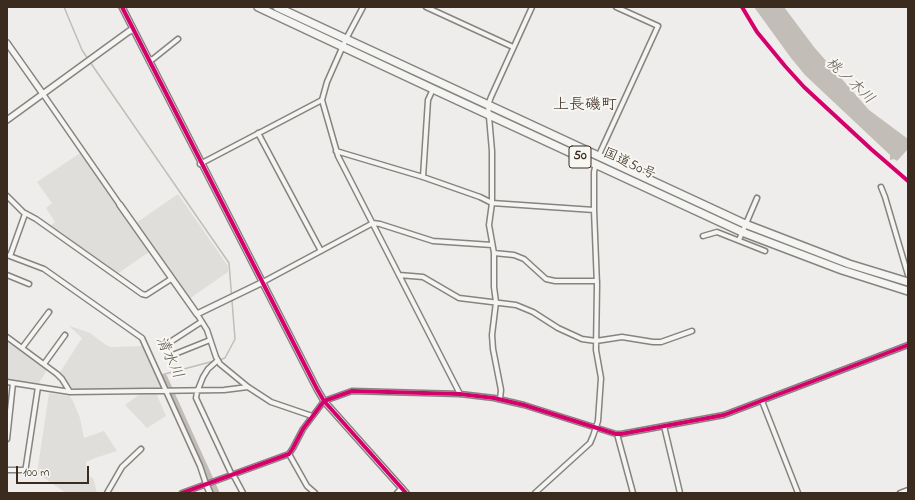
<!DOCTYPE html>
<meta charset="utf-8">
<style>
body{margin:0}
#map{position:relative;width:915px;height:500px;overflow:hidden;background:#eeedeb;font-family:"Indie Flower",sans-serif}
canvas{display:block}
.frame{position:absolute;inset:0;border:8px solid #3b2a1e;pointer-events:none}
.scale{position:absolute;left:16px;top:466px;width:73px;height:18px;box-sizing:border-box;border:2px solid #3b2a1e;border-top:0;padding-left:5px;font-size:12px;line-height:14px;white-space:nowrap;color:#3b2a1e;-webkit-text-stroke:3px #f6f6f2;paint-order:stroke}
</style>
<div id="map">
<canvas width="915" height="500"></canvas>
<div class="frame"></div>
<div class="scale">100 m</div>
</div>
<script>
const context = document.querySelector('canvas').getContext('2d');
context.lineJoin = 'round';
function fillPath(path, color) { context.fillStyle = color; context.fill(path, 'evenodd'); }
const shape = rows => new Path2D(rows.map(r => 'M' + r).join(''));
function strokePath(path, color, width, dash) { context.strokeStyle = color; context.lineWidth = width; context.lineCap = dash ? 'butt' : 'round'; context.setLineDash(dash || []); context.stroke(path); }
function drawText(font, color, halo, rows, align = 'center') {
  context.font = font + ' "Indie Flower","Klee One",sans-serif'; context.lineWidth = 4; context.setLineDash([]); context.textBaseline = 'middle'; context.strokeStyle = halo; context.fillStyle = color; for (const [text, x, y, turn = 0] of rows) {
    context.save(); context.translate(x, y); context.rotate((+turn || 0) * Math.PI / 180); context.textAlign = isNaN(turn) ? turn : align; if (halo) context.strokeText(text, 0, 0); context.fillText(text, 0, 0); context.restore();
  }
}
const built = shape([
 [80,153,149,252,117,274,50,226,55,222,46,208,52,203,37,182],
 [178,194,228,266,228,272,189,299,136,223],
 [70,326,90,333,106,345,111,347,145,346,163,388,121,390,73,389,59,374,82,338,70,327],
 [7,340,47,370,37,386,7,381],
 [49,393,69,396,73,401,80,418,84,438,104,431,117,451,95,458,86,462,87,475,93,478,97,493,66,493,37,473],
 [156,393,166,416,147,428,125,405,140,394]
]);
const water = shape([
 [754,7,784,7,814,47,869,110,908,139,908,149,897,161,894,159,890,160,890,155,805,75,791,58]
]);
const stream = shape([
 [64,7,82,50,88,59],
 [90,62,229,263,235,339,225,358,219,360],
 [13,255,46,268,141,335],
 [144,338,163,378,165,374,214,361]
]);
const river = shape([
 [163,378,215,493]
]);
const minor = shape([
 [363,7,346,39,327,82,322,100,338,156,460,394],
 [426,7,513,47],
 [149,60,153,59,178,39],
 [43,94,120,205],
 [258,133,321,251],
 [336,151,423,177,480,197,492,203,594,210],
 [598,157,658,26,616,7],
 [200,164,322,100],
 [423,177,428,100,433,89],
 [881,187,885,197,908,275],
 [7,196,23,212,36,219,142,294,146,295,171,279],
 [703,236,717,232,765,251],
 [739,240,757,198],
 [494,253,514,255,524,259,546,279,555,281,597,281],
 [7,255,44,269,142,338,200,466,206,484],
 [10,256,25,214],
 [7,275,29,284],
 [399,275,423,277,459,298,516,305,533,312,558,328,582,339,596,341,622,337,653,342,661,342,692,331],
 [261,283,373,223,380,224,433,241,492,245],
 [197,314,207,330,216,357,220,364,248,387,271,402,312,416],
 [201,322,164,346,169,356,170,356,210,340],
 [7,337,57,374,62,379,70,392],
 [22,348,49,312],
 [217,361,208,369,203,377,197,392,196,398,231,473,235,478,243,493],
 [44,364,65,335],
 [7,382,70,392,224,390,248,387],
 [500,399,501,390,493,349,492,335,496,302,494,287,494,253,489,225,492,203,492,151,488,105,491,97,532,7],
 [762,401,798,493],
 [664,426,680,493],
 [617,434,633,493],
 [7,439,13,383],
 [289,454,307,486,315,493],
 [7,470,25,470,26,466,38,387],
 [107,493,122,467,141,449],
 [182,493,289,454,293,448,303,429,324,401,352,391,460,394,494,398,524,405,616,434,621,434,724,415,908,345],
 [397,493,402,488],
 [535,493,590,443,593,436,598,421,601,378,596,350,597,285,594,210,594,172,596,163],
 [900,493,908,490]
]);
const tertiary = shape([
 [122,7,317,389,324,401,406,493],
 [7,43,43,94],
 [7,120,128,32,133,29],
 [120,205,197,314,261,283],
 [206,484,210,493]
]);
const trunk = shape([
 [258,7,433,89,742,232,842,270,908,291],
 [277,7,745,224,849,264,908,282]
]);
const cycleway = shape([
 [122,7,317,389,324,401,406,493],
 [742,7,757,32,785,66,804,87,871,149,908,181],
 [182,493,289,454,293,448,303,429,324,401,352,391,460,394,494,398,524,405,616,434,621,434,724,415,908,345]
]);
const shields = [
 [580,157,22]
];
const shieldNames = [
 ["50",580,157]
];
const streetNames = [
 ["国道50号",629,165,25]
];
const waterNames = [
 ["桃ノ木川",849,82,43],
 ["清水川",168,358,65]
];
const quarterNames = [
 ["上長磯町",585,106]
];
fillPath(built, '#e0deda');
fillPath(water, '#c2bdb7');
strokePath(stream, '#c2bdb7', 1.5);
strokePath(river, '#c2bdb7', 9);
strokePath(minor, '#87837f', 7);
strokePath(tertiary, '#87837f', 8);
strokePath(trunk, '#87837f', 10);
strokePath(minor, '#f4f4f2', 4);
strokePath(tertiary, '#f4f4f2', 5);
strokePath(trunk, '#f4f4f2', 7);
strokePath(cycleway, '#d6006c', 4);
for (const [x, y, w] of shields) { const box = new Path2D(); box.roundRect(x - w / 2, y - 11, w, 22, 3); context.fillStyle = '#f6f6f2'; context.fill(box); strokePath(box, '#3b2a1e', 1); }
drawText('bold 13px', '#3b2a1e', null, shieldNames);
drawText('14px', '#3b2a1e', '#f6f6f2', streetNames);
drawText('italic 15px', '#64564c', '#f6f6f2', waterNames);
drawText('16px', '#3b2a1e', '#f6f6f2', quarterNames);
</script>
